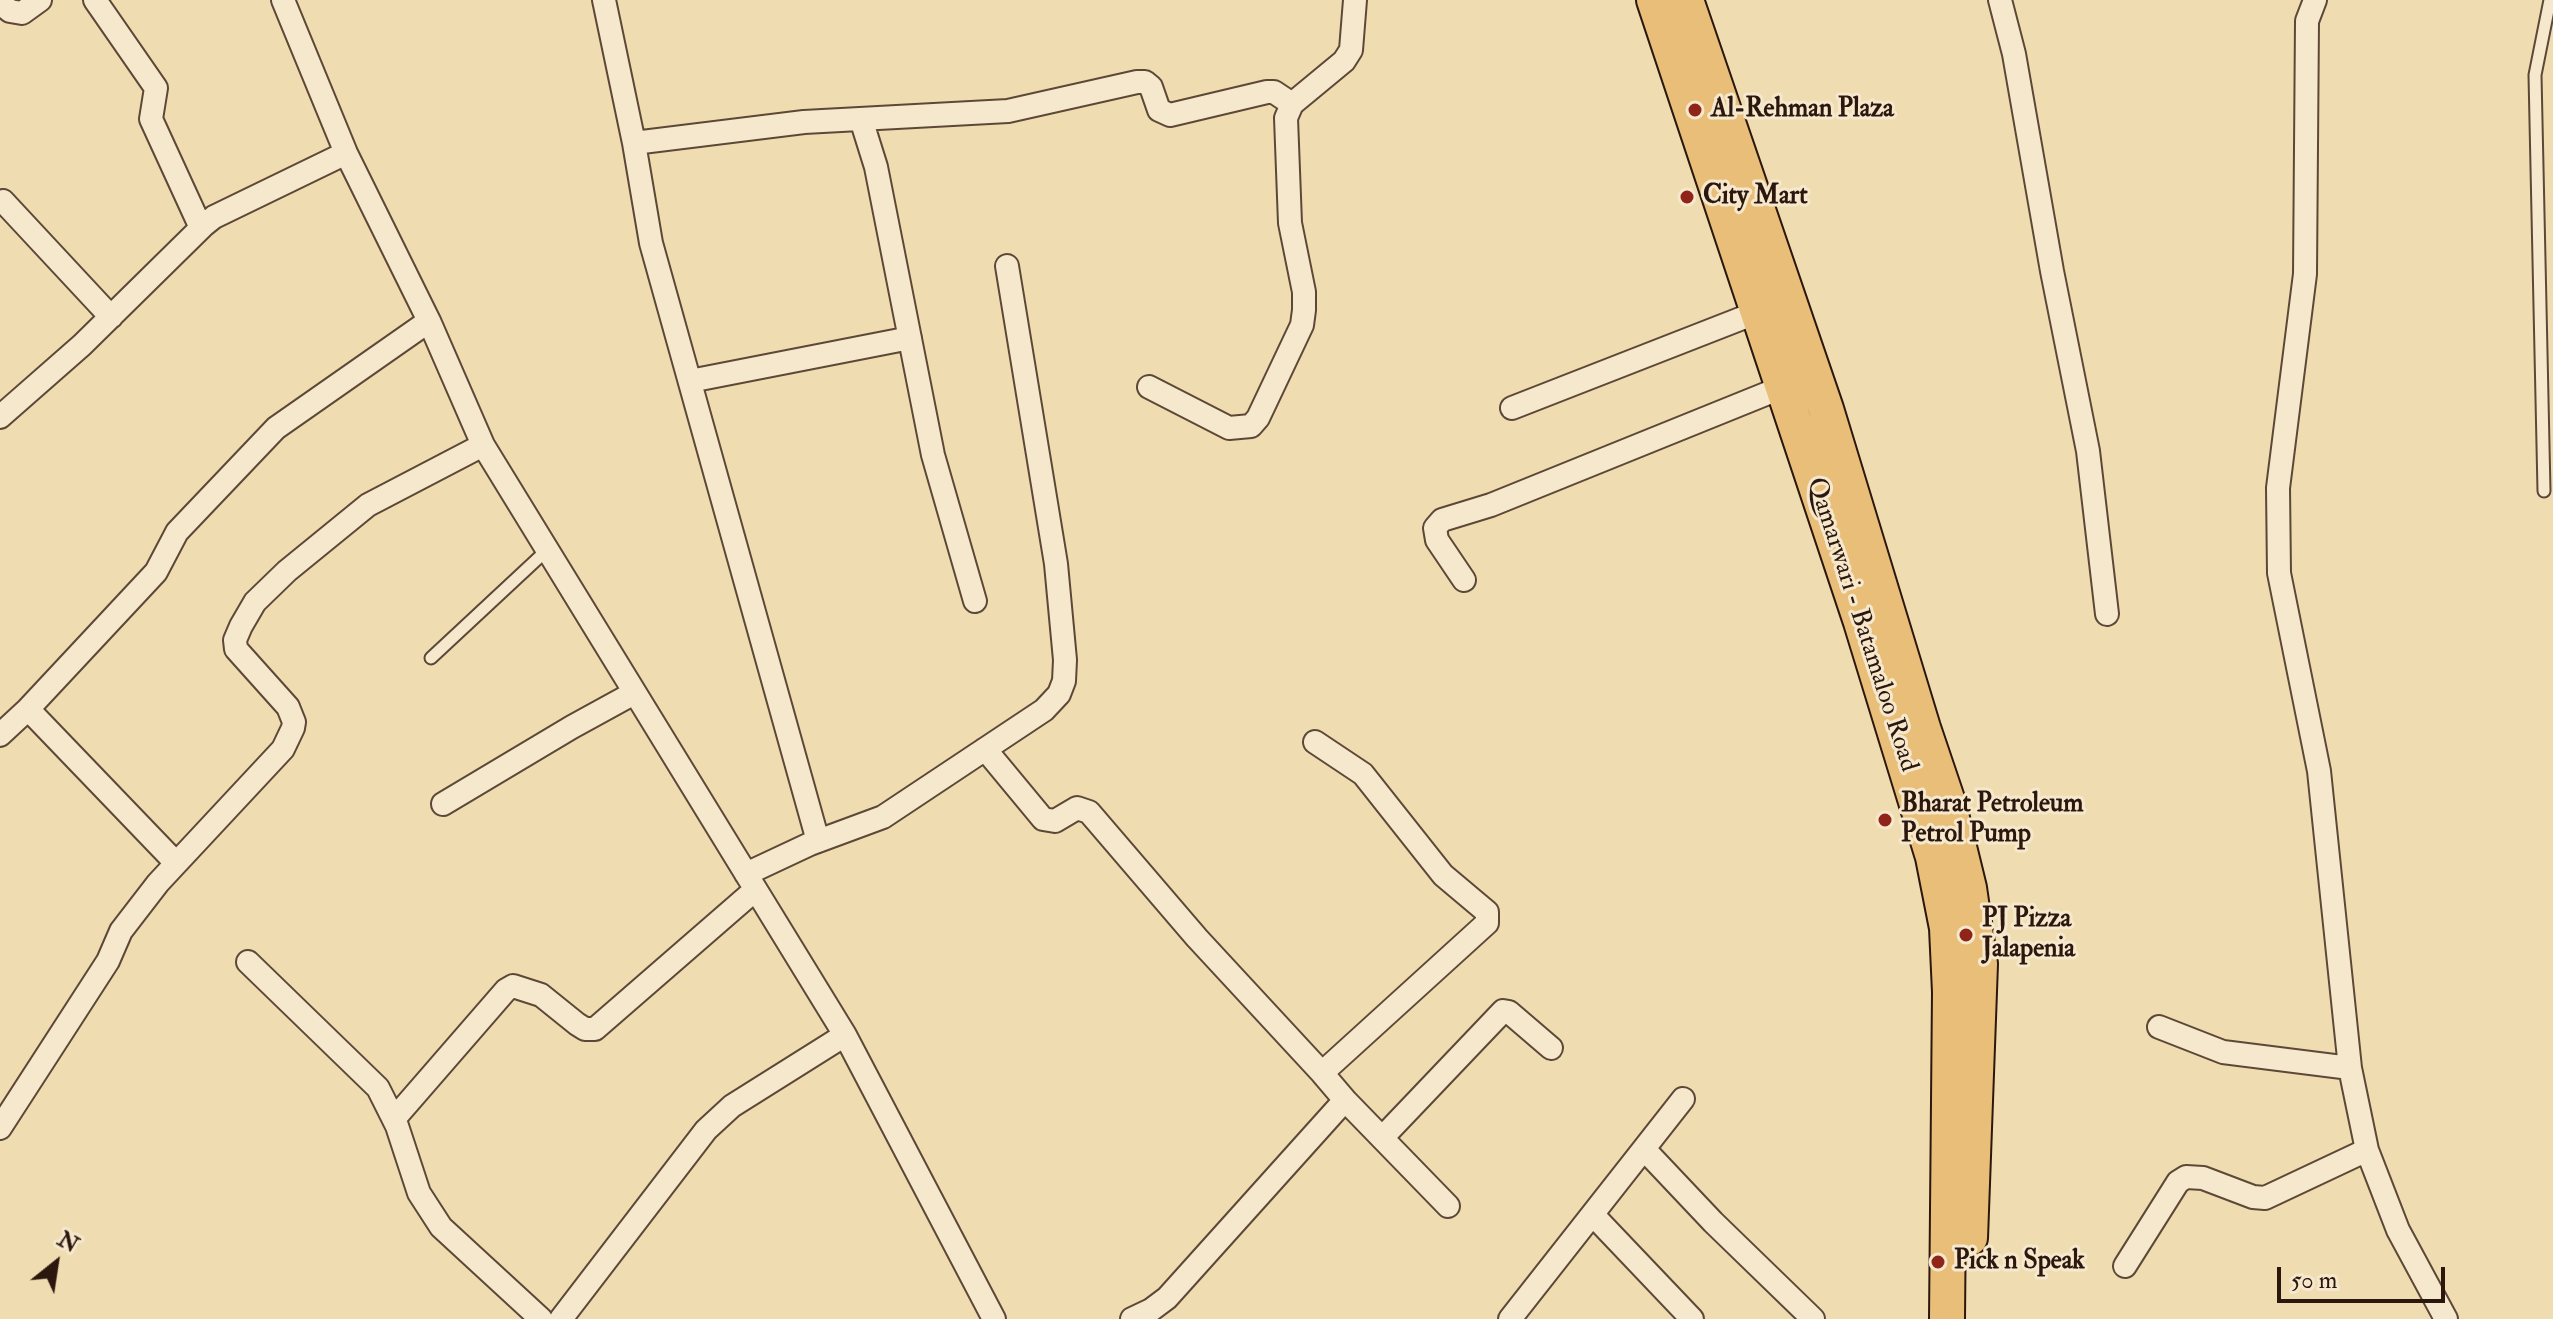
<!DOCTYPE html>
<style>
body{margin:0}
#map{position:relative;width:2553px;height:1319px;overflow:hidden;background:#f0dcb1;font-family:"IM FELL Double Pica",serif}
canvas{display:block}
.north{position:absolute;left:16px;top:1223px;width:80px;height:80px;-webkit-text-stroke:6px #f5e8cc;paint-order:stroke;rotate:30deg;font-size:22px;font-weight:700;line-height:32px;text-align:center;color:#2c170f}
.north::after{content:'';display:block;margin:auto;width:28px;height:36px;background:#2c170f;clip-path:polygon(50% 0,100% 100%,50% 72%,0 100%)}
.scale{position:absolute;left:2277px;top:1267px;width:168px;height:36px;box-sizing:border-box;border:4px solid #2c170f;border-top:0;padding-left:10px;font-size:24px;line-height:28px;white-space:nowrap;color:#2c170f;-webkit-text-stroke:6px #f5e8cc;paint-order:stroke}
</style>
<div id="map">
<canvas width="2553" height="1319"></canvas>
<div class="north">N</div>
<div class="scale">50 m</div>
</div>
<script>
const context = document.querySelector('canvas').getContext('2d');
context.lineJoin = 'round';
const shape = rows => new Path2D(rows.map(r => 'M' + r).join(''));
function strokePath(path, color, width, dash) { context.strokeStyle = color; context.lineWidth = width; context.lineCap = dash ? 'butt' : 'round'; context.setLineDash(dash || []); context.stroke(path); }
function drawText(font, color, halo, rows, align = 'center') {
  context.font = font + ' "IM FELL Double Pica",serif'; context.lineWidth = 6; context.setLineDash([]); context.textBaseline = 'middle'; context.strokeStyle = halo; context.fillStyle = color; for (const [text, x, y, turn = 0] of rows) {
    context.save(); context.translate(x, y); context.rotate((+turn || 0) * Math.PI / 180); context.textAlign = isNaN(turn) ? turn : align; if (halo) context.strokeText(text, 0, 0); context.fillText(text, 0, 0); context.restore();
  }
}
const service = shape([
 [2544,491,2535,75,2550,0],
 [431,658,547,550]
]);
const minor = shape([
 [95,0,156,88,151,119,201,228],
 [283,0,346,153,429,321,483,445,845,1035,994,1319],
 [604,0,634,143,651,243,818,841],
 [2000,0,2014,54,2052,271,2088,451,2107,614],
 [2315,0,2307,21,2305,274,2278,488,2279,573,2319,771,2350,1068,2367,1150,2398,1230,2446,1319],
 [0,3,10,11,22,13,40,0],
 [861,119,876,167,933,455,975,601],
 [634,143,804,122,1008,111,1137,82,1145,82,1151,87,1159,110,1170,115,1267,92,1274,92,1292,104],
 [3,201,111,317],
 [690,381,910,338],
 [1149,387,1229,428,1251,426,1258,418,1302,325,1304,310,1304,292,1290,223,1286,118,1292,104,1344,61,1351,50,1355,0],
 [1512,408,1758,312],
 [0,417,82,345,204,225,214,217,346,153],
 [1464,580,1437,540,1435,528,1442,520,1491,505,1783,387],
 [28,709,156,572,177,532,276,428,429,321],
 [0,735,28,709,176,863],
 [985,749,1043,819,1055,821,1077,808,1089,812,1197,938,1322,1073],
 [443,804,572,727,634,693],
 [746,874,810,844,883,817,1044,710,1059,694,1064,681,1065,660,1056,564,1007,266],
 [248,962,378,1088,397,1126,419,1193,441,1227,541,1319],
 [2159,1027,2223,1052,2350,1068],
 [1345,1100,1448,1206],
 [394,1119,506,990,513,986,541,995,577,1024,585,1029,595,1029,755,890],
 [0,1128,108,961,121,931,158,883,283,749,293,728,294,722,288,707,236,649,235,640,241,626,255,602,287,571,368,505,483,445],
 [1382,1138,1503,1011,1509,1012,1551,1048],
 [1644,1149,1713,1222,1813,1319],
 [1593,1215,1692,1319],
 [2125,1266,2178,1182,2186,1177,2203,1178,2253,1197,2265,1198,2367,1150],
 [561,1319,706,1130,732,1106,845,1035],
 [1132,1319,1151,1310,1167,1298,1345,1100,1322,1073,1487,923,1487,912,1443,875,1363,774,1315,742],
 [1510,1319,1683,1099]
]);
const primary = shape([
 [1654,0,1861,622,1933,857,1947,928,1950,992,1947,1319],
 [1686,0,1826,409,1923,728,1948,802,1969,888,1980,964,1970,1238]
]);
const markers = [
 [1695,110,8,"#8f2418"],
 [1687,197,8,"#8f2418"],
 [1885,820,8,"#8f2418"],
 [1966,935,8,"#8f2418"],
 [1938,1262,8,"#8f2418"]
];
const poiNames = [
 ["Al-Rehman Plaza",1711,110],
 ["City Mart",1703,197],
 ["Bharat Petroleum",1901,805],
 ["Petrol Pump",1901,835],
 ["PJ Pizza",1982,920],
 ["Jalapenia",1982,950],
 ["Pick n Speak",1954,1262]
];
const streetNames = [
 ["Qamarwari - Batamaloo Road",1861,625,72]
];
strokePath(service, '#5d4838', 15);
strokePath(minor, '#5d4838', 26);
strokePath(primary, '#2c170f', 38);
strokePath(service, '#f5e8cc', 11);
strokePath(minor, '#f5e8cc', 22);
strokePath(primary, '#e8be78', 34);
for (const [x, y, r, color] of markers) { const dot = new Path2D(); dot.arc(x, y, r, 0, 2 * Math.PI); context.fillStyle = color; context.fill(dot); strokePath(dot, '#f5e8cc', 3); }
drawText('bold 26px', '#2c170f', '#f5e8cc', poiNames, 'left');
drawText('26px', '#2c170f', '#f5e8cc', streetNames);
</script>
